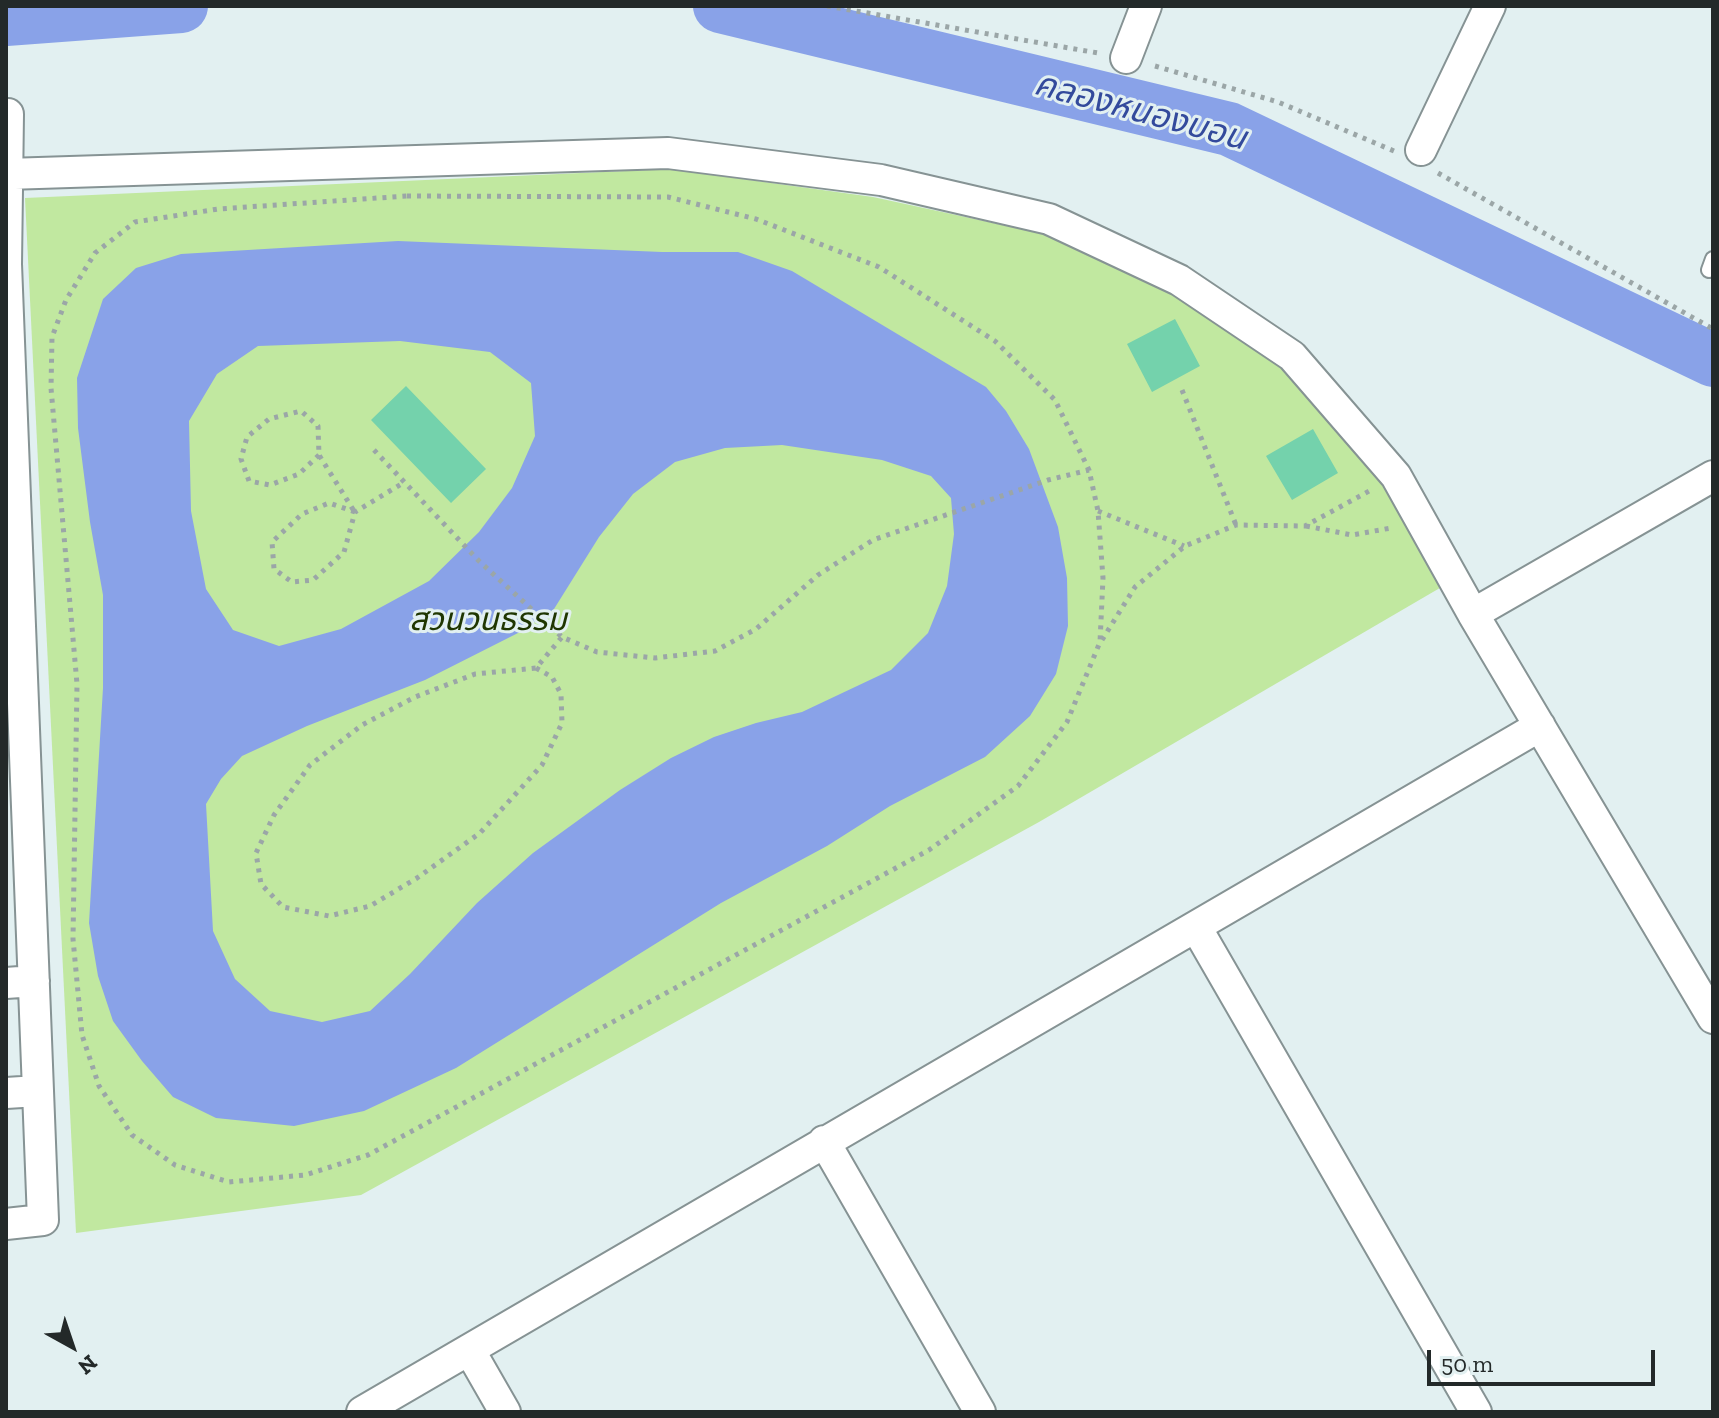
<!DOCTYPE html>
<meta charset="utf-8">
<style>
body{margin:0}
#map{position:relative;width:1719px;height:1418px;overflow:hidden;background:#e2f0f1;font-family:"Zilla Slab",serif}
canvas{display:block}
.frame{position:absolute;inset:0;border:8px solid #232929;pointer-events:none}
.north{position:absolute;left:32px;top:1306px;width:80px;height:80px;-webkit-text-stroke:6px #e2f0f1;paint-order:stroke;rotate:140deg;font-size:22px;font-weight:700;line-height:32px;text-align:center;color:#232929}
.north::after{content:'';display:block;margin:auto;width:28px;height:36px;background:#232929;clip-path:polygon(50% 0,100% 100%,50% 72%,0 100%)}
.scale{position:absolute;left:1427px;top:1350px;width:228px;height:36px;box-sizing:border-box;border:4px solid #232929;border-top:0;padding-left:10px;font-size:24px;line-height:28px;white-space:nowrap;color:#232929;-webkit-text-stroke:6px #e2f0f1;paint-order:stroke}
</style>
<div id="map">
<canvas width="1719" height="1418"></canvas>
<div class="frame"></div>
<div class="north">N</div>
<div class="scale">50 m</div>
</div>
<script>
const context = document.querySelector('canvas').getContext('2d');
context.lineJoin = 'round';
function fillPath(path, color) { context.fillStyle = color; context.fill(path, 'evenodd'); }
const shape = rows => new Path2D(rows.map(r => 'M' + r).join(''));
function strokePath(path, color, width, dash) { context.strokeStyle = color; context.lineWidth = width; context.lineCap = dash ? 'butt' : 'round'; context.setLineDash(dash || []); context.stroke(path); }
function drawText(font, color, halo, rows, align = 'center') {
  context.font = font + ' "Zilla Slab","Noto Sans Thai",serif'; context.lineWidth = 6; context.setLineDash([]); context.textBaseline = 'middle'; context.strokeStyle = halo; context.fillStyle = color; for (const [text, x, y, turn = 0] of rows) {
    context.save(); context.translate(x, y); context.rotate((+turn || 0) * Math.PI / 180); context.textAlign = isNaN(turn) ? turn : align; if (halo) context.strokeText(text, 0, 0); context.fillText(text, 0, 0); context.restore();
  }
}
const green = shape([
 [670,169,873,197,1044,234,1172,293,1283,366,1384,477,1445,585,1039,822,361,1195,76,1233,25,198]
]);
const water = shape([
 [398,241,662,252,738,252,792,271,986,387,1006,411,1029,449,1058,527,1067,578,1068,626,1056,674,1030,716,985,757,890,806,827,846,721,903,456,1068,364,1111,294,1126,216,1118,173,1097,142,1061,113,1021,98,976,89,923,103,688,103,595,90,522,78,428,77,378,103,299,136,268,181,254],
 [400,341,490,352,531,383,535,436,512,488,479,532,429,581,341,629,279,646,233,630,206,589,191,511,189,421,217,374,258,346],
 [782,445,882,460,931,476,951,498,954,534,947,586,928,633,891,670,802,712,756,723,714,737,671,758,620,790,533,853,477,903,410,974,370,1011,322,1022,270,1011,235,979,213,931,206,804,221,779,242,756,307,726,425,680,518,633,554,609,599,537,633,494,675,462,725,448]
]);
const river = shape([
 [720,6,1229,129,1713,360],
 [6,19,181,6]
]);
const building = shape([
 [1175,319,1200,366,1152,392,1127,344],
 [406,386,486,469,451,503,371,420],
 [1313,429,1338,473,1292,500,1266,456]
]);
const path = shape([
 [827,6,1098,53],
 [1155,66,1278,102,1394,151],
 [1438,173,1713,329],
 [407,196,668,197,756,219,879,267,995,341,1055,400,1089,470,1098,511,1103,578,1100,642,1067,722,1018,786,929,850,368,1155,305,1175,229,1182,175,1165,132,1135,99,1086,82,1035,73,939,77,684,51,388,52,337,66,300,95,253,135,222,218,209,407,196],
 [1182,390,1236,525],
 [374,450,479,561,562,637,597,652,655,658,715,651,756,629,818,575,873,540,1048,480,1089,470],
 [319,455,299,474,270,485,249,481,241,459,247,437,269,419,301,411,318,426,319,455,354,511],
 [1098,511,1184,546],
 [355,512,329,503,302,514,272,542,274,569,292,582,313,580,344,552,355,512,403,483],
 [1306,526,1352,535,1391,528],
 [1102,640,1135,587,1185,546,1236,525,1305,526,1371,490],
 [536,668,552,677,561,694,562,723,542,765,480,833,417,878,370,906,329,916,283,907,261,884,256,853,274,815,310,765,362,725,415,697,475,674,536,668,562,637]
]);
const service = shape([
 [1709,270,1713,259]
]);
const minor = shape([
 [1126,58,1146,6],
 [6,114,8,114,6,264,43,1220,6,1224],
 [1421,150,1490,6],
 [7,174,668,153,881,180,1049,219,1179,280,1292,356,1396,476,1473,614],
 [1713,476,1473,614,1713,1018],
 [1196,927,1476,1412],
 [6,983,34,981],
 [6,1093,38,1091],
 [824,1141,980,1412],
 [470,1351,505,1412],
 [362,1412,1540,726]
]);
const parkNames = [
 ["สวนวนธรรม",488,621]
];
const waterNames = [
 ["คลองหนองบอน",1140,112,15]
];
fillPath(green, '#c1e8a0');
fillPath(water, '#89a2e8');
strokePath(river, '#89a2e8', 54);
fillPath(building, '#74d2ac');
strokePath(service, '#869394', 18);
strokePath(minor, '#869394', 34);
strokePath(path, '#9ba6a7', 5, [4, 6]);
strokePath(service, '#fff', 14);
strokePath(minor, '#fff', 30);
drawText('italic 32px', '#1f3601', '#e2f0f1', parkNames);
drawText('italic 34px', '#334a9c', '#e2f0f1', waterNames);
</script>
